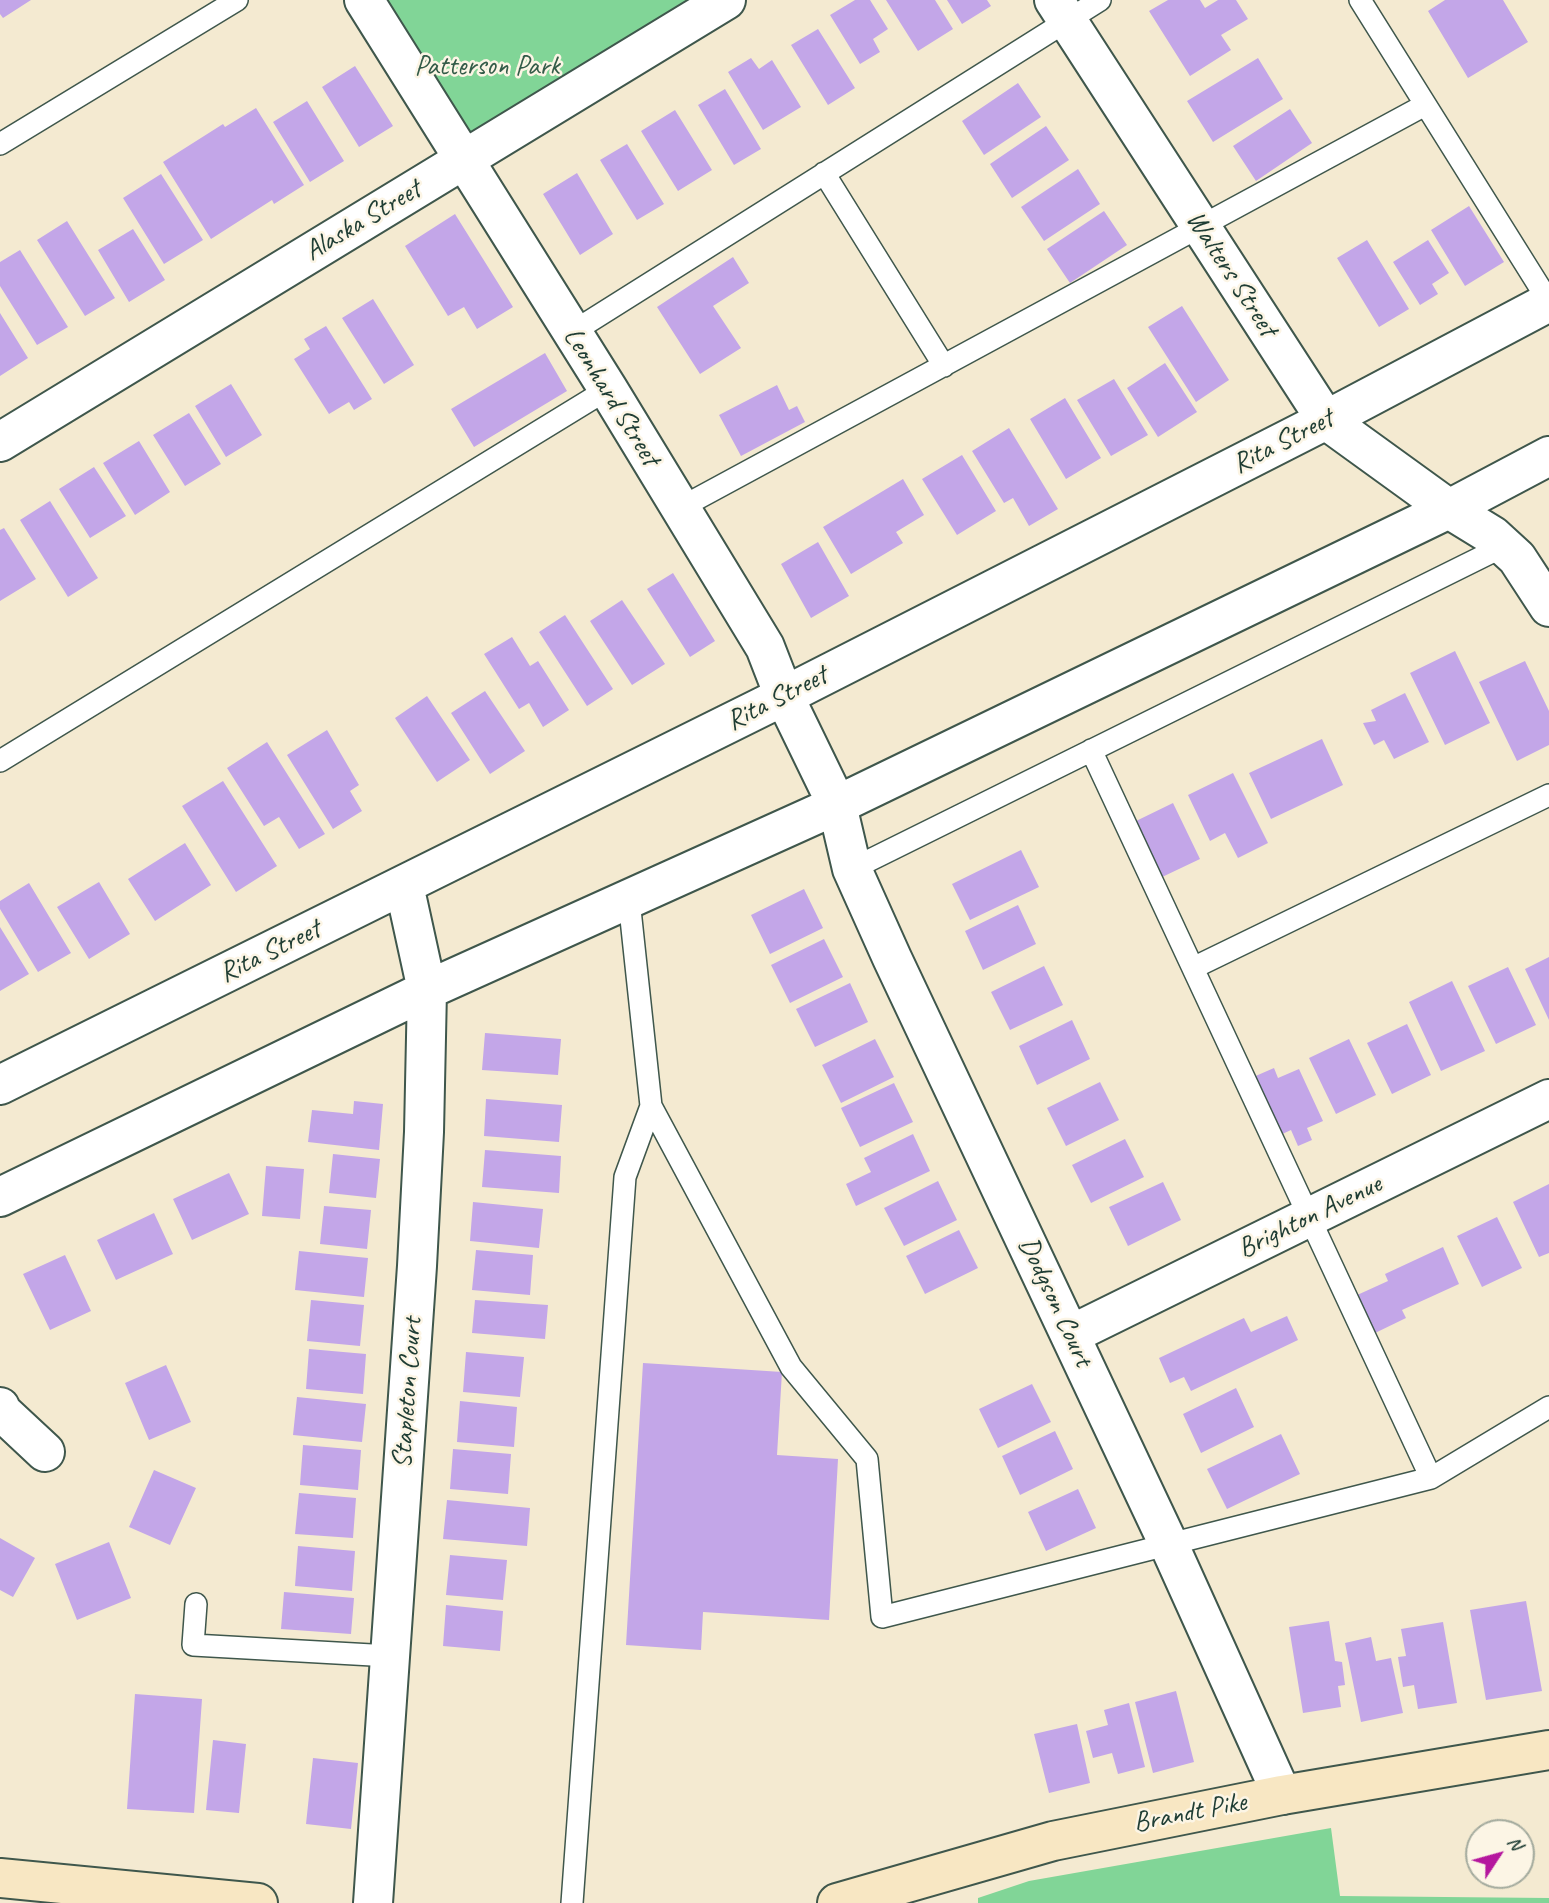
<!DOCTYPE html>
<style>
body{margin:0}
#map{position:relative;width:1549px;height:1903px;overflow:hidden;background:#f4ead1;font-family:Caveat,sans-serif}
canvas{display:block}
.north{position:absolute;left:1465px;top:1819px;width:70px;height:70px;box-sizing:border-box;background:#fcf5e5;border:2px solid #a4ab9e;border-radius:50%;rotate:54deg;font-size:19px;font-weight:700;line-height:28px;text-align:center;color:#1f3d34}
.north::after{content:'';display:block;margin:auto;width:24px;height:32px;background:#b5179e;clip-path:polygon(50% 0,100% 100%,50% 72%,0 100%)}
</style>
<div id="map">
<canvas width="1549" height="1903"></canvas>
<div class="north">N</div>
</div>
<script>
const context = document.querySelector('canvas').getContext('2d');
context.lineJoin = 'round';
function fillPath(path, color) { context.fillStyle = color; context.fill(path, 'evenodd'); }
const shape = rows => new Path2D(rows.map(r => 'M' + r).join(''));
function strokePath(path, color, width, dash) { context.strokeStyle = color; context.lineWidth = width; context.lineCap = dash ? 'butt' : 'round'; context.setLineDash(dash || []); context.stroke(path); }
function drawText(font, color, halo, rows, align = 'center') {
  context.font = font + ' Caveat,sans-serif'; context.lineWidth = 5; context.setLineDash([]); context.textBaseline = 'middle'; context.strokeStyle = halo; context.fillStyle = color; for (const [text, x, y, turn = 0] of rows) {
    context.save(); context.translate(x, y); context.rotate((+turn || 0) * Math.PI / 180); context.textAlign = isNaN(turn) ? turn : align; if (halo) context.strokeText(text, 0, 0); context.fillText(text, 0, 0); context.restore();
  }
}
const green = shape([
 [364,0,726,0,464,159],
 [1331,1828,1340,1896,1549,1898,1549,1903,978,1903,978,1898,1029,1881]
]);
const building = shape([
 [0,0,31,0,3,18,0,14],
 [855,0,870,0,888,29,873,39,880,52,860,64,830,15],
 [886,0,935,0,953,29,918,51],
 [947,0,987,0,991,6,962,24],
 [1168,0,1200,0,1205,8,1218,0,1236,0,1248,19,1221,35,1231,50,1190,76,1149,11],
 [1445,0,1503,0,1528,42,1468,78,1428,11],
 [818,29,855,88,828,105,791,45],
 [751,58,759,69,772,60,801,107,763,130,728,72],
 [1258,58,1283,99,1213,142,1187,101],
 [355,66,393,126,359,147,322,87],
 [1018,83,1041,117,984,155,962,121],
 [725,89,761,149,734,165,698,105],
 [307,101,344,161,310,182,273,122],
 [256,108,304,185,274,204,272,200,211,239,163,162,223,124,225,127],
 [1290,109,1312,143,1256,181,1233,146],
 [675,110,712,170,678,191,641,131],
 [1046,126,1069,160,1012,198,990,164],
 [627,144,664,204,637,220,600,160],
 [1078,169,1100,204,1044,241,1021,207],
 [577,173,613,234,580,255,543,194],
 [161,174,203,240,164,264,123,198],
 [1469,206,1504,262,1465,286,1431,230],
 [1104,211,1127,245,1070,283,1047,249],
 [455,214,513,307,477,329,464,307,448,316,405,246],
 [67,221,115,298,85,316,37,240],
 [133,229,165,280,129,302,98,250],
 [1367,240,1409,309,1379,327,1337,258],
 [1428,240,1449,273,1432,284,1438,294,1420,305,1393,262],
 [20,250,68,327,37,345,0,286,0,262],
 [733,257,749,283,713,306,741,348,700,374,657,307],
 [373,299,414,365,384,384,342,318],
 [1182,306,1229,380,1196,402,1148,327],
 [0,313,28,358,0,376],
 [326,326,372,399,354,410,349,402,329,414,294,359,310,349,304,339],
 [545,353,567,391,474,447,451,409],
 [1165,363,1197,412,1158,437,1127,388],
 [1114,379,1148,435,1111,456,1077,400],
 [231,384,262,435,226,457,195,406],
 [777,385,789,410,797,406,805,422,741,456,719,415],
 [1065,398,1101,458,1066,479,1030,419],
 [189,413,221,464,185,486,153,435],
 [1009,428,1058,509,1029,526,1013,498,1004,503,972,451],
 [139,441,170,492,135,515,103,463],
 [962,455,996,511,957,535,922,479],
 [94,467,126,516,90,538,59,489],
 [903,479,924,515,896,532,903,543,851,574,823,527],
 [50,501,98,578,68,597,20,520],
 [4,528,36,579,0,601,0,530],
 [818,542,849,596,811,618,781,564],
 [673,573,715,641,690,657,647,589],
 [622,600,665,664,632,685,590,621],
 [565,615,613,689,587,706,539,632],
 [512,637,530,666,538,661,569,710,543,727,529,703,519,709,484,654],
 [1455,651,1490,723,1445,745,1410,673],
 [1525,661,1549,711,1549,745,1517,761,1479,682],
 [485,691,525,751,490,774,451,713],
 [1405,693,1429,742,1394,759,1384,740,1374,745,1363,723,1376,721,1371,710],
 [427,696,470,760,437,782,395,718],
 [327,730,359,785,350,791,362,811,333,829,287,755],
 [1322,739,1343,785,1271,819,1249,773],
 [267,742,325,834,299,849,279,817,264,826,227,768],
 [1233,773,1268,843,1238,858,1225,833,1210,841,1188,795],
 [223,781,277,866,236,892,182,806],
 [1173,803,1200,859,1160,878,1134,822],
 [185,843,211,885,155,921,128,879],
 [1021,850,1039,887,970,920,952,884],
 [99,882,130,934,89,959,57,907],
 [29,883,71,953,38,972,0,909,0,901],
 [804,889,823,928,770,954,751,915],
 [1018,905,1036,944,983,970,965,931],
 [0,927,29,974,0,991],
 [824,939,843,977,790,1003,771,965],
 [1549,957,1549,1020,1525,969],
 [1044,966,1063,1005,1010,1030,991,992],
 [1508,967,1536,1025,1496,1044,1468,986],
 [1452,981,1485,1051,1441,1071,1409,1002],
 [850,983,868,1022,815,1047,796,1009],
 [1072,1020,1090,1059,1037,1085,1019,1046],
 [1407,1024,1431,1075,1392,1094,1367,1043],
 [485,1033,561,1039,558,1075,482,1070],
 [875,1039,894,1077,841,1103,822,1065],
 [1349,1039,1376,1095,1336,1114,1309,1058],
 [1274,1068,1278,1078,1299,1069,1323,1121,1307,1128,1312,1140,1298,1146,1291,1130,1278,1136,1251,1078],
 [1100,1082,1119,1120,1066,1146,1047,1108],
 [894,1083,913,1122,860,1147,841,1108],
 [486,1099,562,1105,559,1142,484,1136],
 [354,1101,383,1104,379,1150,308,1142,312,1110,353,1114],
 [913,1134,930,1171,856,1206,846,1184,871,1172,864,1158],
 [1125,1139,1144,1177,1091,1203,1072,1165],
 [485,1150,561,1156,559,1193,482,1187],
 [333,1154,380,1159,376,1198,329,1193],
 [266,1166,304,1169,300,1219,262,1216],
 [229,1173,249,1214,192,1240,173,1199],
 [938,1181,957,1220,904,1246,884,1208],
 [1163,1182,1181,1220,1128,1246,1109,1207],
 [1549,1184,1549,1253,1539,1257,1513,1202],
 [473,1202,543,1209,539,1248,470,1241],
 [324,1206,371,1210,367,1249,320,1244],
 [154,1213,173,1254,116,1280,97,1240],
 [1497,1217,1522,1268,1482,1287,1457,1236],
 [959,1230,978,1268,925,1294,906,1256],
 [1443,1247,1459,1284,1402,1310,1406,1318,1373,1334,1355,1296,1388,1281,1385,1274],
 [476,1250,533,1255,530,1295,472,1290],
 [299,1251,368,1258,364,1297,295,1290],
 [65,1255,91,1311,50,1330,23,1274],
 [311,1300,364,1305,360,1346,307,1341],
 [475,1300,548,1305,545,1339,472,1333],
 [1287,1316,1298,1340,1191,1391,1184,1377,1170,1383,1159,1358,1244,1318,1251,1332],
 [309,1349,366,1354,363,1394,306,1389],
 [466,1352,524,1357,520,1397,463,1392],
 [643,1363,782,1372,777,1455,838,1459,829,1620,703,1612,701,1650,626,1645],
 [166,1365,191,1422,149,1440,125,1383],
 [1032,1384,1051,1422,998,1448,979,1409],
 [1236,1388,1254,1427,1201,1453,1183,1414],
 [297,1397,366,1404,362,1442,293,1435],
 [460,1401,517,1407,514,1447,457,1442],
 [1055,1431,1073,1469,1020,1495,1002,1456],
 [1281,1434,1300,1474,1227,1509,1207,1469],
 [303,1445,361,1450,358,1490,300,1485],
 [453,1449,511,1454,508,1494,450,1489],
 [154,1470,196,1488,170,1545,129,1527],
 [1078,1489,1096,1528,1046,1551,1028,1512],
 [299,1493,356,1498,353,1538,295,1534],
 [447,1500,530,1508,527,1546,443,1539],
 [0,1538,35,1558,13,1597,0,1590],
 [109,1542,131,1598,77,1620,55,1564],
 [298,1546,355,1551,352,1591,295,1586],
 [450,1555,507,1560,503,1600,446,1595],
 [284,1592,354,1598,351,1634,281,1629],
 [1526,1601,1542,1691,1486,1700,1470,1610],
 [446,1605,503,1611,500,1651,443,1646],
 [1329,1621,1335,1661,1342,1662,1345,1685,1338,1686,1341,1707,1303,1713,1289,1627],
 [1443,1622,1457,1703,1418,1709,1414,1685,1403,1687,1398,1657,1406,1656,1401,1629],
 [1371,1637,1376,1661,1391,1658,1403,1713,1361,1722,1345,1643],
 [1176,1691,1194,1762,1153,1773,1135,1702],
 [135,1694,202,1699,194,1813,127,1809],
 [1129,1703,1145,1767,1118,1774,1112,1753,1093,1758,1086,1731,1108,1725,1104,1710],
 [1077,1724,1090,1783,1049,1793,1034,1734],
 [213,1740,246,1744,239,1813,206,1810],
 [313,1758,358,1763,351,1829,306,1824]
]);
const lane = shape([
 [1360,0,1549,302],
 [0,144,237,0],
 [824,173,944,366],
 [571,333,1100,0],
 [680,508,1425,105],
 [1091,750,1431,1478],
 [0,761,608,389],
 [852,869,1504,546],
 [629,900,651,1106,791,1367,867,1459,882,1617,1431,1478,1549,1407],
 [1193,968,1549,795],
 [196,1604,193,1645,390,1656],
 [572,1903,625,1177,651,1106]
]);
const street = shape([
 [364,0,608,389,765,647,784,696,837,805,852,869,892,958,1169,1545,1282,1795],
 [1054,0,1326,420,1449,509,1493,536,1517,558,1549,607],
 [0,442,726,0],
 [0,1085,784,696,1326,420,1549,302],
 [0,1197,427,990,837,805,1449,509,1549,456],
 [1070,1335,1549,1099],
 [0,1407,2,1412,45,1452],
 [373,1903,417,1266,424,1132,427,990,404,885]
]);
const secondary = shape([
 [0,1878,258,1903],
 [837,1903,1053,1841,1282,1795,1549,1750]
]);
const parkNames = [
 ["Patterson Park",487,67]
];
const streetNames = [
 ["Alaska Street",363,221,-31],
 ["Walters Street",1231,274,57],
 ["Leonhard Street",611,397,58],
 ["Rita Street",1283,442,-27],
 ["Rita Street",777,699,-27],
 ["Rita Street",270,952,-26],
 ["Brighton Avenue",1310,1217,-26],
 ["Dodgson Court",1055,1302,65],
 ["Stapleton Court",408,1393,-86],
 ["Brandt Pike",1190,1813,-11]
];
fillPath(green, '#81d597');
fillPath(building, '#c3a6e8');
strokePath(lane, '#3f574c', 24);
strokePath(street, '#3f574c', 42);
strokePath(secondary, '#3f574c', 42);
strokePath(lane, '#fff', 21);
strokePath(street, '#fff', 38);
strokePath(secondary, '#f8e7c3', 38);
drawText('28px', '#335b48', '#fcf5e5', parkNames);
drawText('28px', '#1f3d34', '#fcf5e5', streetNames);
</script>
